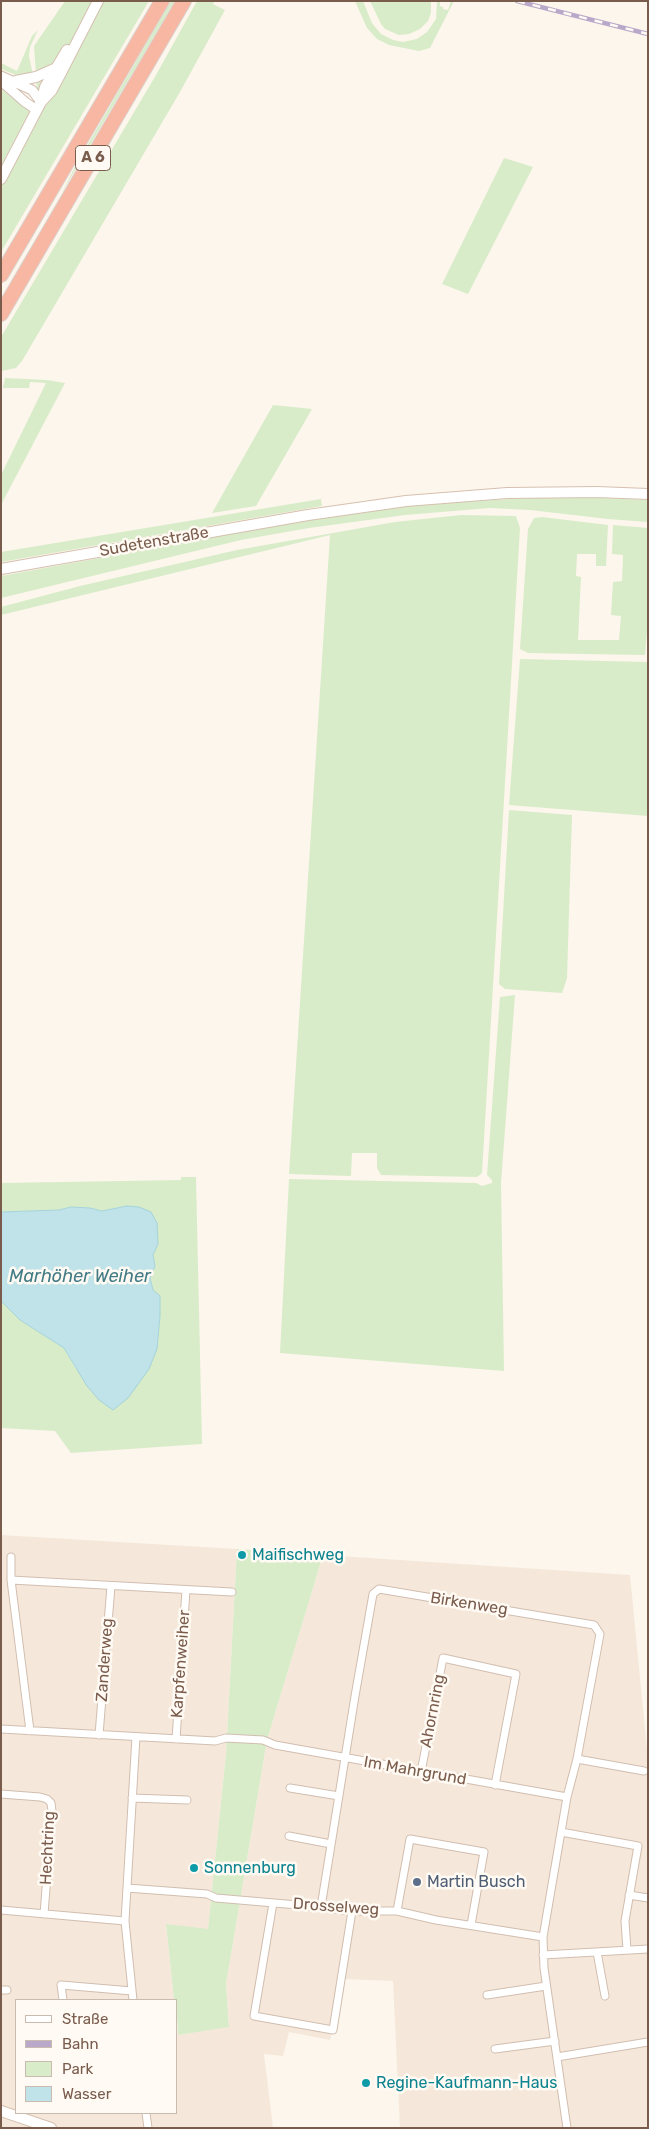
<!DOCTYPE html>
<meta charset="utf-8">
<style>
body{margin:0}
#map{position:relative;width:649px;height:2129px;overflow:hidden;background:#fdf6ec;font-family:Rubik,sans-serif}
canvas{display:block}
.frame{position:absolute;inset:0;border:2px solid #7a5c4d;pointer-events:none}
.legend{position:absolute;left:15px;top:1999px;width:162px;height:115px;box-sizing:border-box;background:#fffaf3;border:1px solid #cabbb1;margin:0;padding:6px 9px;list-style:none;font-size:15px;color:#7a5c4d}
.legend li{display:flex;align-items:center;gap:10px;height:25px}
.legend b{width:25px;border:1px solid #cabbb1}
</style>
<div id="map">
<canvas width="649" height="2129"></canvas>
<div class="frame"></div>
<ul class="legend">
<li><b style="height:6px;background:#fff"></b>Straße</li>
<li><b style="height:6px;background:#b9a8c9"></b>Bahn</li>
<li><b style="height:14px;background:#d8ecc9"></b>Park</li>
<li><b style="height:14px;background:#bfe3e8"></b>Wasser</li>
</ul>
</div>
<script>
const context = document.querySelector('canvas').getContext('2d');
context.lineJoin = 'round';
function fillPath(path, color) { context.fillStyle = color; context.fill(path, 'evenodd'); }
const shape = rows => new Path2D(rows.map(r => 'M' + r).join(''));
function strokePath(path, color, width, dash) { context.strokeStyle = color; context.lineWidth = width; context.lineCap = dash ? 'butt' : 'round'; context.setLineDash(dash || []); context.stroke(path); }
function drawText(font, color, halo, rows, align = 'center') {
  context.font = font + ' Rubik,sans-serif'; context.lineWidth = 5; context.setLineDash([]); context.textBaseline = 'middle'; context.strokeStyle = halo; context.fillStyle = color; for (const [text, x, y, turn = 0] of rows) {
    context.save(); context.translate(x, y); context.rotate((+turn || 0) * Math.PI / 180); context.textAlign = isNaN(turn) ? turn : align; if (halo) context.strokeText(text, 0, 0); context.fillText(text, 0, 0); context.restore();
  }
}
const residential = shape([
 [1,1535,237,1549,226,1754,208,1930,166,1924,174,2000,16,2000,16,2113,176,2113,176,2018,178,2035,229,2026,226,1984,267,1740,323,1555,630,1575,648,1760,648,2128,400,2128,393,1981,345,1979,330,2040,289,2032,283,2056,264,2054,273,2128,1,2128]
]);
const green = shape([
 [65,1,149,1,1,252,1,89,39,119,34,46],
 [171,1,175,1,61,194,77,163],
 [197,1,214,1,213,4,225,10,180,92,22,361,16,368,1,371,1,337,156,75],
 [355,1,363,1,372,23,381,34,393,40,403,42,417,39,427,32,436,19,437,1,440,1,440,6,443,7,443,9,448,10,451,1,454,1,430,48,419,51,389,45,377,39,367,28],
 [370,1,431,1,431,13,428,21,420,29,409,34,399,35,385,29,381,24],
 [38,30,30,47,29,56,33,75,21,77,1,69,1,63,17,71,32,36],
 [504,158,533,167,468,294,442,284],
 [5,378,47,380,65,383,1,505,1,475,46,383,30,382,29,388,3,388],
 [273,405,312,409,256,506,212,513],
 [562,496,648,500,648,522,608,519,530,510,490,508,405,515,309,528,241,540,1,598,1,576,302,521,372,509,459,502],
 [321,499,322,506,1,562,1,552],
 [461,515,516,516,520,528,482,1173,477,1177,381,1175,377,1168,377,1153,352,1153,351,1176,289,1174,330,535,1,615,1,607,80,586,237,550,395,522],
 [542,517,608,525,606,566,596,566,596,554,577,554,576,576,581,577,578,640,619,640,621,616,611,615,613,582,622,581,623,555,612,554,613,525,648,528,648,619,645,655,528,653,520,649,528,529,534,518],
 [520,659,648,662,648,816,509,805],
 [509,810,572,815,567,978,562,993,505,989,499,984],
 [515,995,501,1183,504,1371,280,1353,289,1179,476,1183,482,1186,492,1183,492,1180,487,1175,500,997],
 [181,1177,196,1177,202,1444,71,1453,55,1431,1,1428,1,1301,20,1320,64,1348,76,1369,157,1349,160,1316,160,1297,153,1290,150,1278,155,1266,153,1255,158,1244,139,1207,127,1206,102,1211,90,1208,72,1207,59,1210,1,1212,1,1183,181,1180],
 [237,1549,323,1555,267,1740,226,1984,229,2027,178,2035,176,2000,174,2000,166,1924,208,1929,226,1754]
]);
const water = shape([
 [127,1206,139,1207,151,1212,157,1223,158,1244,153,1255,155,1266,150,1278,153,1290,160,1296,160,1316,157,1349,149,1369,128,1398,113,1410,99,1400,87,1386,64,1348,20,1320,1,1301,1,1212,59,1210,71,1207,90,1208,102,1211,127,1206]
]);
const minor = shape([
 [11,1580,11,1557],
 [1,1729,215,1741,226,1738,263,1740,275,1745,567,1797],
 [30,1731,11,1580,232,1592],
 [99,1735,111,1586],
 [176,1739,186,1590],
 [577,1759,644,1771],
 [421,1772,443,1658,516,1674,495,1785],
 [290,1788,339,1796],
 [1,1794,40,1797,47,1799,51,1803,52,1811,44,1914],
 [132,1798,187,1800],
 [561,1832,638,1846,625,1921,627,1950],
 [289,1836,331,1844],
 [127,1888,207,1894,216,1898,321,1907,351,1911,397,1911,436,1920,543,1937],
 [629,1895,648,1898],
 [273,1903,254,2016,333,2030,352,1911],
 [321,1907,355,1696,373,1594,379,1589,594,1625,600,1634,577,1759,567,1797,543,1937,544,1968,567,2128],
 [1,1910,125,1921],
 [397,1911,410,1839,484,1852,471,1925],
 [597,1952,605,1996],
 [543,1955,648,1949],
 [1,1990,7,1990],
 [487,1995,546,1986],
 [63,2000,61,1985,132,1991],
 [133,2000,125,1921,136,1737],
 [495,2049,555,2041],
 [557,2057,648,2042],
 [146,2113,148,2128]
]);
const tertiary = shape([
 [1,76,32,90,41,102],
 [1,81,25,102,37,110]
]);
const secondary = shape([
 [16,81,36,77,54,69],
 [42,99,45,87,67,50],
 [1,179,41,102,52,90,61,73,98,1],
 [1,569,308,515,406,501,507,493,597,492,648,494],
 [1,2111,51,2128]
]);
const motorway = shape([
 [1,275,162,1],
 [1,314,184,1]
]);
const rail = shape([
 [517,1,648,34]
]);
const markers = [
 [242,1555,5,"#0f9aa8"],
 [194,1868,5,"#0f9aa8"],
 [417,1882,5,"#5c6f8a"],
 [366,2083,5,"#0f9aa8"]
];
const shields = [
 [93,158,35]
];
const shieldNames = [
 ["A 6",93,158]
];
const streetNames = [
 ["Sudetenstraße",154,542,-10],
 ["Birkenweg",469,1604,9],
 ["Zanderweg",105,1660,-86],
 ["Karpfenweiher",181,1664,-86],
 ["Ahornring",433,1711,-79],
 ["Im Mahrgrund",415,1771,10],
 ["Hechtring",48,1848,-87],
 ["Drosselweg",336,1907,4]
];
const cultureNames = [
 ["Maifischweg",252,1555],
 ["Sonnenburg",204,1868],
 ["Regine-Kaufmann-Haus",376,2083]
];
const serviceNames = [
 ["Martin Busch",427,1882]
];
const waterNames = [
 ["Marhöher Weiher",80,1277]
];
fillPath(residential, '#f5e8da');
fillPath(green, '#d8ecc9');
fillPath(water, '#bfe3e8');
strokePath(water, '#a5d3da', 1);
strokePath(minor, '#d1beb0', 9);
strokePath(tertiary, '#d1beb0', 11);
strokePath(secondary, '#d6c0b0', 12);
strokePath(motorway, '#dad1cd', 16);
strokePath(minor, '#fff', 7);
strokePath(tertiary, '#fff', 9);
strokePath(secondary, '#fff', 10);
strokePath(motorway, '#f7b7a3', 14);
strokePath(rail, '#b9a8c9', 4.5);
strokePath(rail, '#fffaf3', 2.5, [8]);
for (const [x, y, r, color] of markers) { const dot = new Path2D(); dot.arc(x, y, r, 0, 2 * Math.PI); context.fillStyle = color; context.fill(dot); strokePath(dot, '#fffaf3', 2); }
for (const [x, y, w] of shields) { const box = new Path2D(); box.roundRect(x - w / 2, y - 12.5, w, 25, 4); context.fillStyle = '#fffaf3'; context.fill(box); strokePath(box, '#7a5c4d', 1); }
drawText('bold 15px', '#7a5c4d', null, shieldNames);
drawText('16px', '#7a5c4d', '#fffaf3', streetNames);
drawText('16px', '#0d838f', '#fffaf3', cultureNames, 'left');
drawText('16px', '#4e5e75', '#fffaf3', serviceNames, 'left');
drawText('italic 18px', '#437c86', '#fffaf3', waterNames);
</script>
